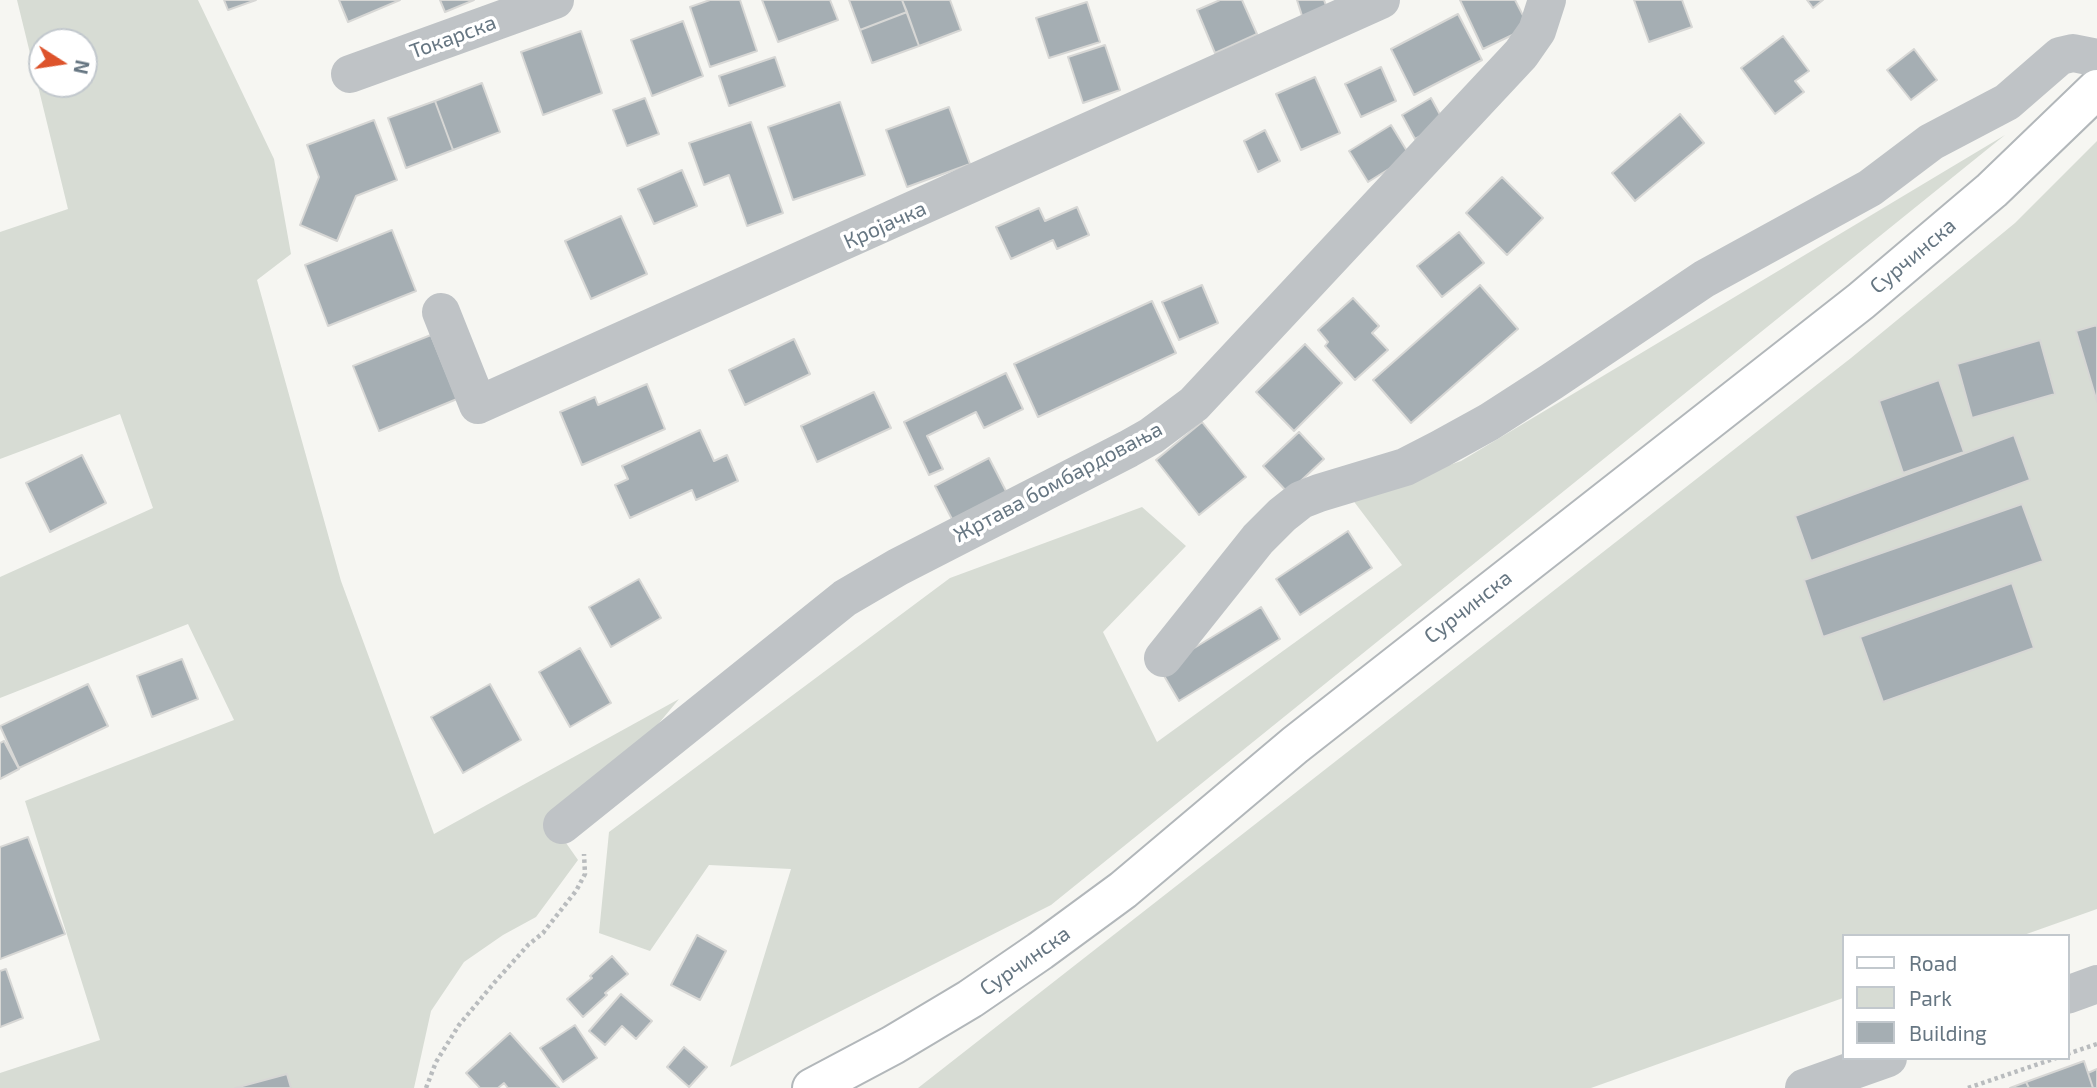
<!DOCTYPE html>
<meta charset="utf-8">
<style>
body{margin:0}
#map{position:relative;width:2097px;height:1088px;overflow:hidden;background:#f6f6f2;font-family:"Exo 2",sans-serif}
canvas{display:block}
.legend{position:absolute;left:1842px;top:934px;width:228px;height:126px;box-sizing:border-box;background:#fff;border:2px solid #c2c8cd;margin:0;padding:9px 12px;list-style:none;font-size:21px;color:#667682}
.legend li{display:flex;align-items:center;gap:14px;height:35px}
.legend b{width:35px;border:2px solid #c2c8cd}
.north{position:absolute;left:28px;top:28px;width:70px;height:70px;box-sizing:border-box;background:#fff;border:2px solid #c2c8cd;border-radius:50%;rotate:102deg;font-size:19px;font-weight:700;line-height:28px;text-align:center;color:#667682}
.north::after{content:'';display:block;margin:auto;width:24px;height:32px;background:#dd532b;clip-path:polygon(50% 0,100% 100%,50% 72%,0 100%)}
</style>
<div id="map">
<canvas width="2097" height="1088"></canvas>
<ul class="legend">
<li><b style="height:9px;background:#fff"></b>Road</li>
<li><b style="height:19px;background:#d7dcd4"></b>Park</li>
<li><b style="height:19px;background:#a5aeb3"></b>Building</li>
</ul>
<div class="north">N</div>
</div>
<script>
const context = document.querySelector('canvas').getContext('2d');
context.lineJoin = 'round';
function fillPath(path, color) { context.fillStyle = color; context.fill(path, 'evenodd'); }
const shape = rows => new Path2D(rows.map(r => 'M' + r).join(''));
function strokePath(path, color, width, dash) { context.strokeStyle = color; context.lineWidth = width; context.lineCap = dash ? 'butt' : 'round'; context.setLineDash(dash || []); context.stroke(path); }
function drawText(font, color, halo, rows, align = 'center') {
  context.font = font + ' "Exo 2",sans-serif'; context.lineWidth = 7; context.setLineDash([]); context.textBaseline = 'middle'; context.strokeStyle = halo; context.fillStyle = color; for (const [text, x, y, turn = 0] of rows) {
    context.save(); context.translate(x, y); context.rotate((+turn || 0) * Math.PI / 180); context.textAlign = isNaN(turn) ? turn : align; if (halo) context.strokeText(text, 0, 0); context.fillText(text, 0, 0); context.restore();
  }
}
const green = shape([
 [17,0,198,0,274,159,291,254,257,280,341,581,434,834,679,699,640,746,550,820,578,860,536,917,503,935,464,962,431,1011,414,1088,0,1088,0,1073,100,1040,25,801,234,720,188,624,0,698,0,577,153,508,120,414,0,459,0,232,68,209],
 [42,42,84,42,84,84,42,84],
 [2005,135,1051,905,730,1067,791,869,709,865,650,951,599,933,609,832,950,578,1142,507,1186,546,1103,632,1157,742,1402,565,1352,499,1461,461],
 [2097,141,2097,909,2021,936,1843,936,1843,998,1591,1088,918,1088,1851,358,2015,223]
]);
const building = shape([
 [224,0,256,0,228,10,224,0],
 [339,0,400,0,348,22,339,0],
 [440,0,474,0,445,12,440,0],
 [710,0,740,0,757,51,710,67,690,7,710,0],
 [762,0,830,0,838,20,778,42,762,0],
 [849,0,902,0,907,12,860,30,849,0],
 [902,0,950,0,961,30,919,46,902,0],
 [1220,0,1242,0,1257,34,1215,53,1197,10,1220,0],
 [1297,0,1324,0,1328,11,1303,19,1297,0],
 [1460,0,1515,0,1529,27,1483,49,1460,0],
 [1634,0,1682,0,1692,27,1649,42,1634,0],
 [1807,0,1823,0,1813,8,1807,0],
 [1087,2,1100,42,1049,58,1036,18,1087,2],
 [907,12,919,46,872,63,860,30,907,12],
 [1458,14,1482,60,1414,95,1391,49,1458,14],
 [683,21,703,76,652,96,631,40,683,21],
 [581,31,602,93,543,115,521,52,581,31],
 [1783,36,1809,71,1795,81,1804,92,1775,114,1741,68,1783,36],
 [1105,45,1120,90,1083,103,1068,57,1105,45],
 [1914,49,1937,80,1911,100,1887,70,1914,49],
 [775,57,785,86,729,106,719,76,775,57],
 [1381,67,1396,101,1361,117,1345,84,1381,67],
 [1315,77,1340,133,1301,150,1276,94,1315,77],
 [482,83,500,132,453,150,435,101,482,83],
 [645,98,659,134,627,146,613,110,645,98],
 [1431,98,1444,122,1415,139,1402,115,1431,98],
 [435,101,453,150,406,168,388,118,435,101],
 [840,102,865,175,793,200,768,127,840,102],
 [949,107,970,164,907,187,886,130,949,107],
 [1680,114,1704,143,1635,201,1612,173,1680,114],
 [374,120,397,180,356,196,337,241,300,225,319,177,307,145,374,120],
 [751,122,783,213,747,226,729,175,704,185,689,143,751,122],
 [1391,125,1410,156,1368,182,1349,151,1391,125],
 [1265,130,1280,161,1258,172,1244,141,1265,130],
 [682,170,697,206,654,224,638,189,682,170],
 [1502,177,1543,218,1507,255,1466,213,1502,177],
 [1077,207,1089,235,1057,249,1053,240,1011,259,996,227,1039,208,1045,221,1077,207],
 [621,216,647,274,591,299,565,241,621,216],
 [392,230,416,291,328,326,305,265,392,230],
 [1459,232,1484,263,1442,297,1417,266,1459,232],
 [1202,285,1218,323,1179,340,1162,302,1202,285],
 [1480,285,1518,329,1411,423,1373,380,1480,285],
 [1353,298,1379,326,1372,333,1388,350,1355,380,1325,346,1328,342,1318,330,1353,298],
 [1152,301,1176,353,1038,417,1014,364,1152,301],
 [2097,325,2097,402,2076,331,2097,325],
 [431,335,457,399,379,431,353,366,431,335],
 [794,339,810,374,745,405,729,370,794,339],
 [2040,340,2055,394,1972,418,1957,364,2040,340],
 [1305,344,1342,383,1294,431,1256,392,1305,344],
 [1006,373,1023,409,984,428,976,412,927,436,943,469,929,475,904,422,1006,373],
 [1939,380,1964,452,1903,473,1879,401,1939,380],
 [647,384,665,429,582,465,560,412,595,397,598,405,647,384],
 [874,392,891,428,817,462,801,426,874,392],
 [1202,422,1246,477,1199,515,1156,460,1202,422],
 [700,430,714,461,727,455,738,481,696,500,692,490,630,518,615,485,628,479,622,466,700,430],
 [1299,432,1324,459,1288,493,1263,466,1299,432],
 [2014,435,2030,480,1811,561,1795,516,2014,435],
 [82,455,106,503,50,532,26,483,82,455],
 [989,458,1009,497,955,525,935,486,989,458],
 [2022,504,2043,561,1823,637,1804,580,2022,504],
 [1348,531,1372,568,1300,615,1276,579,1348,531],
 [639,579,661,618,611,647,589,607,639,579],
 [2012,583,2034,648,1883,702,1860,637,2012,583],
 [1261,607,1280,639,1179,701,1160,669,1261,607],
 [580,648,611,703,570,727,539,672,580,648],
 [182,659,198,699,152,717,137,676,182,659],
 [88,684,108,726,19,768,0,726,88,684],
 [490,684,521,740,463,773,431,717,490,684],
 [4,741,19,769,0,779,0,743,4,741],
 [28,837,65,934,0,959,0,847,28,837],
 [697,935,726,951,700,1000,671,985,697,935],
 [612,956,628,974,605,993,607,995,583,1017,567,999,592,978,590,976,612,956],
 [6,969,23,1018,0,1027,0,971,6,969],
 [621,994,652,1021,636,1039,622,1026,605,1045,589,1031,621,994],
 [575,1025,597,1058,563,1082,540,1048,575,1025],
 [510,1033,559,1088,508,1088,504,1083,498,1088,480,1088,466,1073,510,1033],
 [684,1047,707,1067,689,1087,667,1067,684,1047],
 [2084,1061,2093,1088,2029,1088,2026,1082,2084,1061],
 [2097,1069,2097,1088,2093,1088,2088,1073,2097,1069],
 [287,1074,291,1088,235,1088,287,1074],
 [2026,1082,2029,1088,2010,1088,2026,1082]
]);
const path = shape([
 [2067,1054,2097,1044],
 [426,1088,436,1062,459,1025,494,983,528,945,543,933,576,891,585,874,584,854],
 [1968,1088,2056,1058]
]);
const minor = shape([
 [350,74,555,0],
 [441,312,478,405,1381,0],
 [1163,658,1258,539,1282,515,1301,500,1319,493,1405,467,1440,449,1489,422,1551,382,1704,279,1870,188,1931,142,2007,102,2060,56,2073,53,2097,58],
 [562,825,845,598,898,567,1128,449,1151,436,1194,404,1521,54,1537,31,1547,0],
 [2067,995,2097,984],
 [1804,1088,1888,1058]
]);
const major = shape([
 [812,1088,893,1045,970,999,1040,951,1123,890,1295,745,1861,301,1992,190,2097,89]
]);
const streetNames = [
 ["Токарска",453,37,-20],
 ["Кројачка",885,225,-24],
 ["Сурчинска",1913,256,-40],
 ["Жртава бомбардовања",1058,482,-28],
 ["Сурчинска",1468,607,-38],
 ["Сурчинска",1025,961,-35]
];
fillPath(green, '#d7dcd4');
fillPath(building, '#a5aeb3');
strokePath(building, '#d7d7d5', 2);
strokePath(major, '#b2b7ba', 42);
strokePath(path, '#b9bcbe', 4.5, [3.5, 3.5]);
strokePath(minor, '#bfc3c6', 38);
strokePath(major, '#fff', 38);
drawText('21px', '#667682', '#fff', streetNames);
</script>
